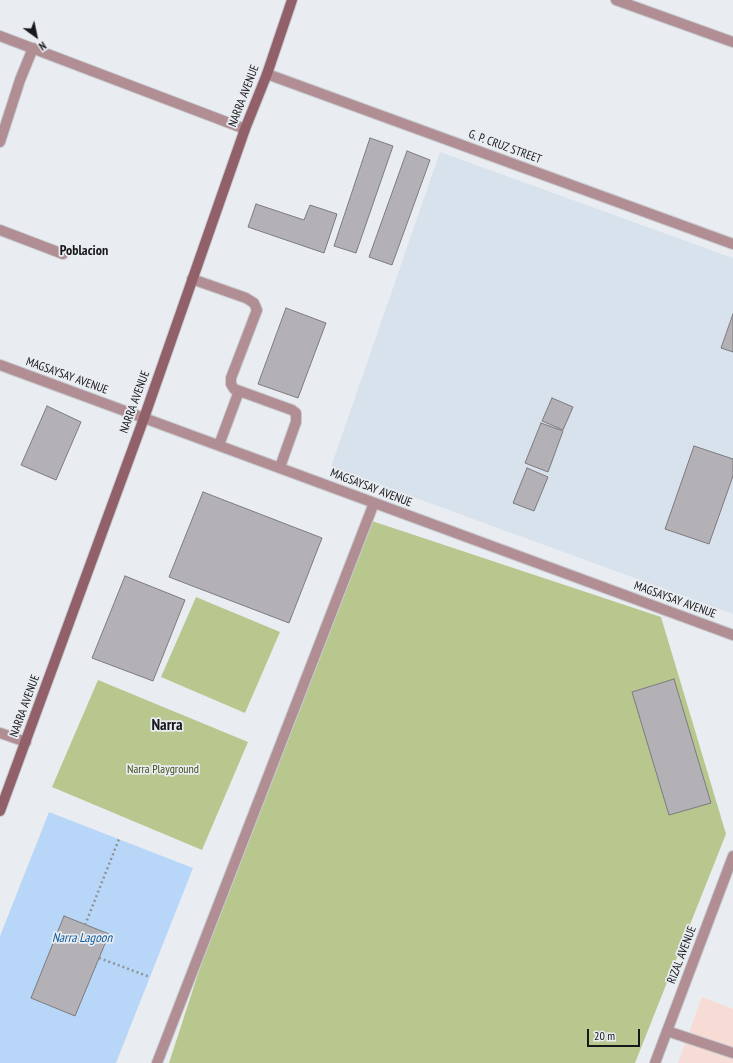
<!DOCTYPE html>
<style>
body{margin:0}
#map{position:relative;width:733px;height:1063px;overflow:hidden;background:#e9edf1;font-family:"PT Sans Narrow",sans-serif}
canvas{display:block}
.north{position:absolute;left:16px;top:16px;width:40px;height:40px;-webkit-text-stroke:3px #e9edf1;paint-order:stroke;rotate:147deg;font-size:11px;font-weight:700;line-height:16px;text-align:center;color:#17181a}
.north::after{content:'';display:block;margin:auto;width:14px;height:18px;background:#17181a;clip-path:polygon(50% 0,100% 100%,50% 72%,0 100%)}
.scale{position:absolute;left:587px;top:1029px;width:53px;height:18px;box-sizing:border-box;border:2px solid #17181a;border-top:0;padding-left:5px;font-size:12px;line-height:14px;white-space:nowrap;color:#17181a;-webkit-text-stroke:3px #e9edf1;paint-order:stroke}
</style>
<div id="map">
<canvas width="733" height="1063"></canvas>
<div class="north">N</div>
<div class="scale">20 m</div>
</div>
<script>
const context = document.querySelector('canvas').getContext('2d');
context.lineJoin = 'round';
function fillPath(path, color) { context.fillStyle = color; context.fill(path, 'evenodd'); }
const shape = rows => new Path2D(rows.map(r => 'M' + r).join(''));
function strokePath(path, color, width, dash) { context.strokeStyle = color; context.lineWidth = width; context.lineCap = dash ? 'butt' : 'round'; context.setLineDash(dash || []); context.stroke(path); }
function drawText(font, color, halo, rows, align = 'center') {
  context.font = font + ' "PT Sans Narrow",sans-serif'; context.lineWidth = 3.5; context.setLineDash([]); context.textBaseline = 'middle'; context.strokeStyle = halo; context.fillStyle = color; for (const [text, x, y, turn = 0] of rows) {
    context.save(); context.translate(x, y); context.rotate((+turn || 0) * Math.PI / 180); context.textAlign = isNaN(turn) ? turn : align; if (halo) context.strokeText(text, 0, 0); context.fillText(text, 0, 0); context.restore();
  }
}
const built = shape([
 [440,152,733,258,733,614,331,467]
]);
const education = shape([
 [702,997,733,1009,733,1063,678,1063]
]);
const green = shape([
 [372,521,661,617,726,834,635,1063,169,1063,210,937],
 [196,597,280,632,245,713,161,677],
 [98,680,248,742,202,850,52,787]
]);
const water = shape([
 [49,812,193,868,116,1063,0,1063,0,936]
]);
const building = shape([
 [370,138,393,146,356,253,334,246,370,138],
 [407,151,430,160,392,265,369,257,407,151],
 [256,204,304,220,310,205,337,214,324,253,248,227,256,204],
 [286,308,326,323,298,398,258,384,286,308],
 [733,314,733,352,721,348,733,314],
 [552,398,573,407,563,430,542,421,552,398],
 [47,406,81,422,56,480,21,465,47,406],
 [541,423,563,431,548,472,525,463,541,423],
 [694,446,733,459,733,476,709,544,665,529,694,446],
 [527,468,548,477,534,511,513,503,527,468],
 [203,492,322,538,289,623,169,577,203,492],
 [125,576,185,600,153,681,92,658,125,576],
 [674,679,711,803,669,815,632,692,674,679],
 [64,916,109,934,75,1016,31,998,64,916]
]);
const path = shape([
 [85,925,119,839],
 [99,958,150,977]
]);
const lane = shape([
 [192,279,246,298,254,303,257,310,231,378,231,384,234,389,292,410,296,413,296,422,280,467],
 [219,445,239,391],
 [0,733,26,742],
 [667,1031,733,1053]
]);
const street = shape([
 [616,0,733,42],
 [0,36,245,129],
 [267,74,733,244],
 [0,142,20,80,33,48],
 [0,230,63,254],
 [0,365,733,635],
 [157,1063,374,503],
 [655,1063,733,856]
]);
const secondary = shape([
 [0,811,144,418,245,129,267,74,292,0]
]);
const streetNames = [
 ["NARRA AVENUE",244,96,-69],
 ["G. P. CRUZ STREET",505,147,20],
 ["MAGSAYSAY AVENUE",67,376,20],
 ["NARRA AVENUE",135,402,-70],
 ["MAGSAYSAY AVENUE",371,488,21],
 ["MAGSAYSAY AVENUE",675,600,20],
 ["NARRA AVENUE",25,706,-70],
 ["RIZAL AVENUE",682,955,-69]
];
const parkNames = [
 ["Narra Playground",163,770]
];
const waterNames = [
 ["Narra Lagoon",82,938]
];
const quarterNames = [
 ["Poblacion",84,251]
];
const districtNames = [
 ["Narra",167,725]
];
fillPath(built, '#d8e2ec');
fillPath(education, '#f6dcd5');
fillPath(green, '#b7c78e');
fillPath(water, '#b8d6f8');
fillPath(building, '#b3b1b6');
strokePath(building, '#7c7b7f', 1);
strokePath(lane, '#c7cbcf', 12);
strokePath(street, '#c7cbcf', 12);
strokePath(secondary, '#c7cbcf', 12);
strokePath(path, '#8f9295', 2.5, [2, 3]);
strokePath(lane, '#b18e93', 10);
strokePath(street, '#b18e93', 10);
strokePath(secondary, '#926069', 10);
drawText('12px', '#17181a', '#e9edf1', streetNames);
drawText('12px', '#43501c', '#e9edf1', parkNames);
drawText('italic 13px', '#0e599b', '#e9edf1', waterNames);
drawText('bold 14px', '#17181a', '#e9edf1', quarterNames);
drawText('bold 16px', '#17181a', '#e9edf1', districtNames);
</script>
